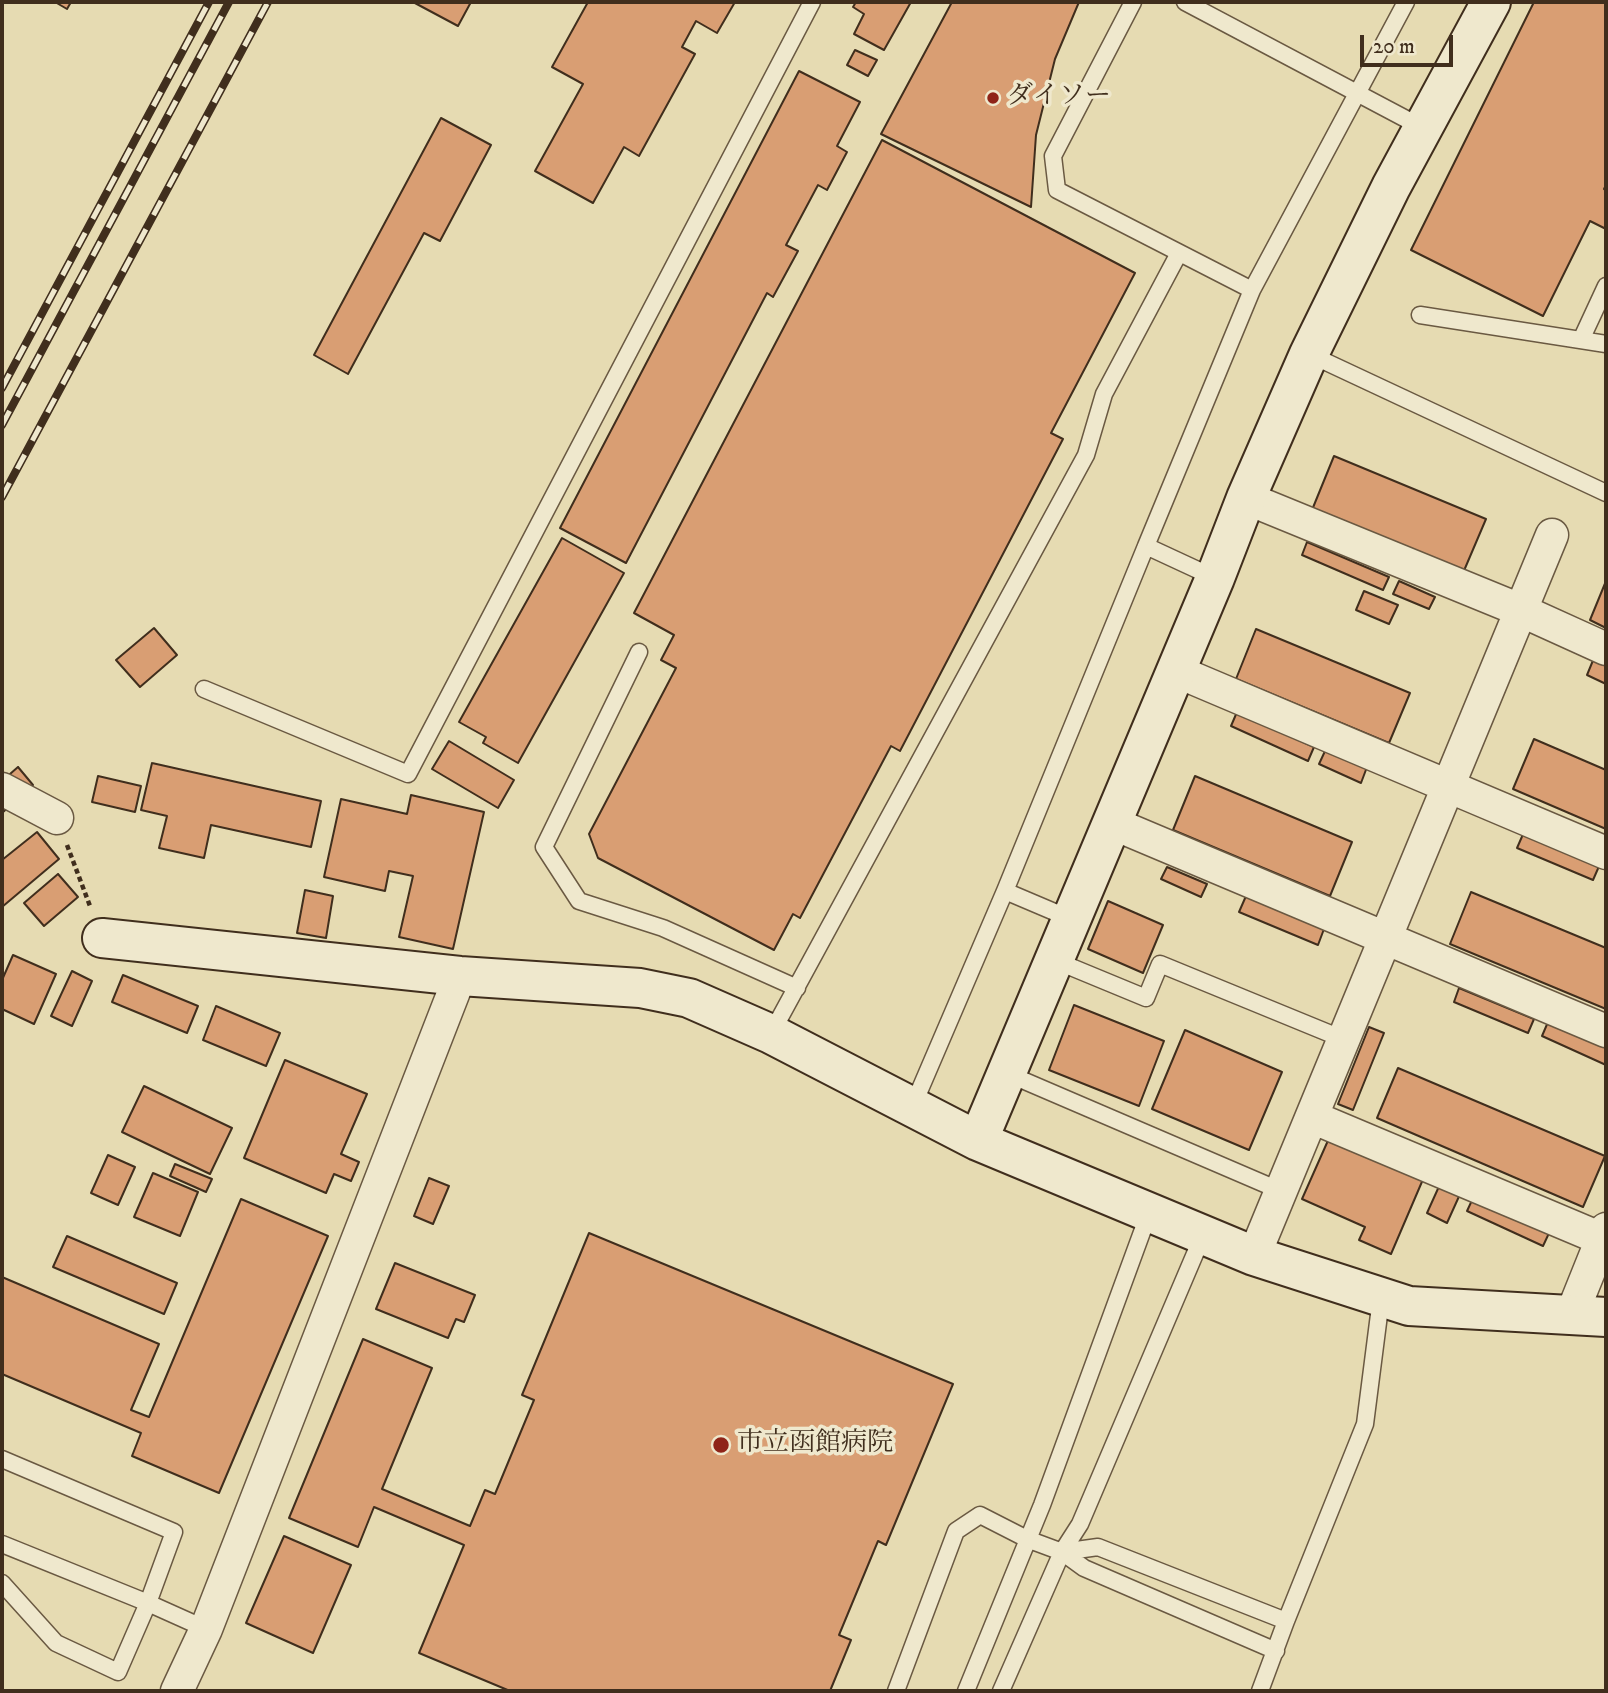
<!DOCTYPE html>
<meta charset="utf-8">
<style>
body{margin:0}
#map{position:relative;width:1608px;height:1693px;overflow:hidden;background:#e6dbb2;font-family:"IM FELL DW Pica",serif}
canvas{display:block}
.frame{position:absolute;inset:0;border:4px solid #402e1d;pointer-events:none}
.scale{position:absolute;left:1360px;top:35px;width:93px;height:32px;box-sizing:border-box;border:4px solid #402e1d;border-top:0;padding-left:9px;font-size:21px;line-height:24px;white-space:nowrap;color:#402e1d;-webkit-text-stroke:5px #efe8cd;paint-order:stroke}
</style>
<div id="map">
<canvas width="1608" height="1693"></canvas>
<div class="frame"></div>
<div class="scale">20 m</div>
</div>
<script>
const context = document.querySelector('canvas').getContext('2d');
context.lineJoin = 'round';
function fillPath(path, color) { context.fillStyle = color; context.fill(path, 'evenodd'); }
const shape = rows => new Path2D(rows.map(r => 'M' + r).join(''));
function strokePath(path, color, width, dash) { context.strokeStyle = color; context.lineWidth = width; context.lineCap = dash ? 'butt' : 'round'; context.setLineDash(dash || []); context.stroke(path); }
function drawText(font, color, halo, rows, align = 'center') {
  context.font = font + ' "IM FELL DW Pica","Noto Serif JP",serif'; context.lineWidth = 7; context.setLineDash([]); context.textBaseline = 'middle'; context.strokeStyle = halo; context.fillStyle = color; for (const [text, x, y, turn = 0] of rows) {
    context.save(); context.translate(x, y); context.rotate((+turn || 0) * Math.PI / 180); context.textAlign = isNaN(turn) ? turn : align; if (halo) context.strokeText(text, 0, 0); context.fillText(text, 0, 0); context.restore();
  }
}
const building = shape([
 [55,2,71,2,67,9,55,2],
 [413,2,471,2,458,26,413,2],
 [588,2,735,2,717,33,696,21,682,47,695,54,639,156,624,147,593,203,535,171,583,84,552,67,588,2],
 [856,2,911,2,884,50,854,34,864,14,853,7,856,2],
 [952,2,1079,2,1055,59,1036,135,1031,207,881,134,952,2],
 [1534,2,1606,2,1606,185,1604,189,1606,190,1606,229,1590,221,1543,316,1411,250,1534,2],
 [855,50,877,60,868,76,847,65,855,50],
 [799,71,860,102,837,146,847,152,827,190,818,185,786,245,798,251,773,297,767,293,626,563,560,528,799,71],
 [441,118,491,145,440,241,424,233,348,374,314,355,441,118],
 [882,140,1135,273,1051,433,1063,439,900,751,891,746,800,918,793,914,774,950,598,858,589,834,676,668,661,660,674,635,634,613,882,140],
 [1334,456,1486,519,1463,573,1312,510,1334,456],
 [562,538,624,573,518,763,483,743,486,737,459,722,562,538],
 [1307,542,1389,577,1383,590,1302,555,1307,542],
 [1399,581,1435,597,1429,609,1393,594,1399,581],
 [1606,581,1606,628,1590,620,1606,581],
 [1364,591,1398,605,1389,624,1356,610,1364,591],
 [154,628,177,655,140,687,116,660,154,628],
 [1256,629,1410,693,1389,743,1236,679,1256,629],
 [1594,658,1606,664,1606,684,1587,675,1594,658],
 [1237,712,1314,747,1308,761,1231,726,1237,712],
 [1534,739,1606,770,1606,829,1513,789,1534,739],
 [449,741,514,780,498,808,432,769,449,741],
 [1326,749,1367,767,1361,783,1319,764,1326,749],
 [152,763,321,801,311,847,211,825,204,858,159,848,167,816,141,810,152,763],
 [18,767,33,785,2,813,2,781,18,767],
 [98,776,141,786,135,812,92,802,98,776],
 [1195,776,1352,842,1330,896,1173,830,1195,776],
 [411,795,484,812,453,949,399,937,413,876,389,871,385,891,324,877,341,799,407,814,411,795],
 [37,832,59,859,2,907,2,860,37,832],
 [1524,832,1600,864,1593,880,1517,848,1524,832],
 [1167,867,1207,884,1201,897,1161,879,1167,867],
 [58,874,78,897,44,926,24,903,58,874],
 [305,890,333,896,326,938,297,933,305,890],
 [1471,892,1606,948,1606,1009,1450,944,1471,892],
 [1246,896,1324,929,1318,945,1239,912,1246,896],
 [1108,901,1163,925,1143,973,1088,949,1108,901],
 [13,955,56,974,34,1024,2,1009,2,980,13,955],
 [72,971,92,981,72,1026,51,1016,72,971],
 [123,975,198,1006,187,1033,112,1002,123,975],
 [1459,988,1534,1019,1528,1033,1454,1002,1459,988],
 [1074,1005,1164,1041,1139,1106,1049,1070,1074,1005],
 [216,1006,280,1033,266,1066,203,1040,216,1006],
 [1548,1022,1606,1048,1606,1065,1542,1036,1548,1022],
 [1369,1027,1384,1033,1353,1110,1338,1104,1369,1027],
 [1185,1030,1282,1072,1249,1150,1152,1109,1185,1030],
 [285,1060,367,1094,341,1154,359,1162,351,1181,334,1174,326,1193,244,1158,285,1060],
 [1398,1068,1605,1156,1583,1207,1377,1118,1398,1068],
 [144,1086,232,1128,210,1174,122,1132,144,1086],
 [1330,1136,1424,1177,1391,1254,1359,1240,1365,1227,1302,1199,1330,1136],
 [108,1155,135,1167,118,1205,91,1193,108,1155],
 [175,1164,212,1179,206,1192,170,1176,175,1164],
 [153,1173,198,1192,180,1236,134,1217,153,1173],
 [429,1178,449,1186,433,1224,414,1216,429,1178],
 [1441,1182,1461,1192,1447,1223,1427,1213,1441,1182],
 [1474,1196,1550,1231,1543,1246,1467,1211,1474,1196],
 [241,1199,328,1236,219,1493,132,1456,141,1433,2,1374,2,1277,159,1344,131,1410,149,1417,241,1199],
 [589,1233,953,1384,886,1545,878,1541,839,1635,851,1640,830,1691,510,1691,419,1653,464,1545,374,1507,358,1547,289,1518,363,1339,432,1368,382,1489,470,1526,485,1490,495,1494,534,1400,522,1395,589,1233],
 [67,1236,177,1283,164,1314,53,1267,67,1236],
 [395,1263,475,1295,464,1322,456,1319,448,1338,376,1309,395,1263],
 [284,1536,351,1565,313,1653,246,1623,284,1536]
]);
const path = shape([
 [67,845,90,906]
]);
const lane = shape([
 [1133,2,1053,156,1057,190,1252,290],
 [1185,2,1423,128],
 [1420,315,1606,344],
 [1581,340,1606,286],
 [1309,354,1606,493],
 [1215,578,1146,546,1252,290,1406,2],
 [639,652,544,847,579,901,663,928,797,988],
 [204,689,408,774,812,2],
 [1005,891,1071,919],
 [1054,960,1146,998,1160,964,1343,1039],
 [771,1034,1086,455,1104,394,1179,253],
 [1006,1073,1281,1191],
 [912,1108,1005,891,1146,546],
 [2,1459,174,1532,148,1603,206,1629],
 [2,1544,148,1603,118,1672,56,1643,2,1583],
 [1062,1552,1098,1547,1286,1621],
 [896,1691,956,1531,980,1515,1027,1539,1062,1552,1084,1568,1276,1651],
 [966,1691,1042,1505,1149,1213],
 [1001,1691,1062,1552,1080,1524,1203,1235],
 [1260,1691,1286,1621,1365,1424,1381,1299]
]);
const street = shape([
 [1246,498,1520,610,1606,649],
 [1176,671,1606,853],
 [2,789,57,818],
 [1112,823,1606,1031],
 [1312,1117,1602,1239],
 [1254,1256,1552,535],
 [1571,1316,1606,1229],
 [177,1691,206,1629,460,976]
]);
const secondary = shape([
 [102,938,460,976,640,988,689,998,771,1034,978,1141,1254,1256,1409,1306,1606,1317],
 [978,1141,1215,578,1246,498,1309,354,1391,187,1491,2]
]);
const rail = shape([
 [2,388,209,2],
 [2,425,229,2],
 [2,497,268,2]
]);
const markers = [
 [993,98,7,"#8f2418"],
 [721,1445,9,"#8f2418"]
];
const poiNames = [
 ["ダイソー",1007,98],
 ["市立函館病院",737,1445]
];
fillPath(building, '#d99e73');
strokePath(building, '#402e1d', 2);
strokePath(lane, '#6a5942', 19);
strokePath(street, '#6a5942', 35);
strokePath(secondary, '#402e1d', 42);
strokePath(path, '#402e1d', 4.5, [5, 3.5]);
strokePath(lane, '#efe8cd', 16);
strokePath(street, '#efe8cd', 32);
strokePath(secondary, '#efe8cd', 38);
strokePath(rail, '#402e1d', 8);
strokePath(rail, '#efe8cd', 5, [16]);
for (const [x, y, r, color] of markers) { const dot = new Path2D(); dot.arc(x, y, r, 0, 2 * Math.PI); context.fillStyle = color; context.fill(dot); strokePath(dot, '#efe8cd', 2.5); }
drawText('26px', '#402e1d', '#efe8cd', poiNames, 'left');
</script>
